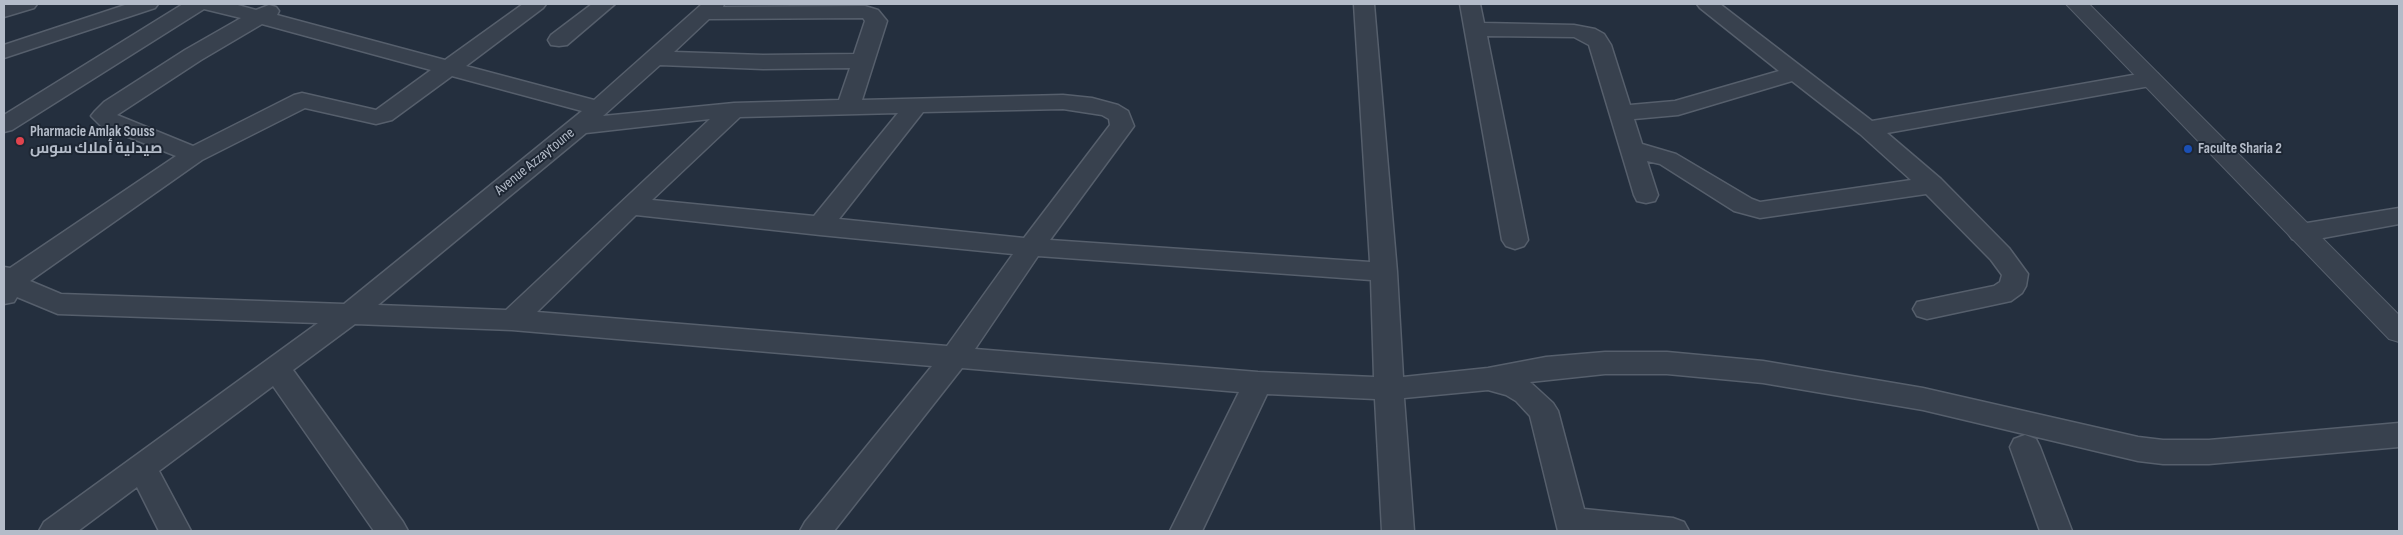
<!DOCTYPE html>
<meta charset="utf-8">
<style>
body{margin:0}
#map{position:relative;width:2403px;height:535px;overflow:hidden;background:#242f3e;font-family:"Sofia Sans Condensed",sans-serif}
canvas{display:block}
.frame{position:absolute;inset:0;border:5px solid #b4bcc9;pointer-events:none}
</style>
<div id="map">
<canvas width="2403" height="535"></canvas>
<div class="frame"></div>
</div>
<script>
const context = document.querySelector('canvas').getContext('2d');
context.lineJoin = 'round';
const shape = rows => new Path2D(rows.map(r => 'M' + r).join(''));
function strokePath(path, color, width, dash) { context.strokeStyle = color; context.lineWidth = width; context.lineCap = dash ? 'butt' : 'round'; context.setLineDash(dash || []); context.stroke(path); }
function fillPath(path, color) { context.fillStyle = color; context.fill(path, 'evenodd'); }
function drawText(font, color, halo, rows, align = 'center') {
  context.font = font + ' "Sofia Sans Condensed",Cairo,sans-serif'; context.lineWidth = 4; context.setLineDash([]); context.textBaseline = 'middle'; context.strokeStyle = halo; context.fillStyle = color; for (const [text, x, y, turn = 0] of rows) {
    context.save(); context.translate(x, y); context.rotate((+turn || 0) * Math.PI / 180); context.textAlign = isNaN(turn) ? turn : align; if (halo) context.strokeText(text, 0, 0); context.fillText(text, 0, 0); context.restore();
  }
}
const minor = shape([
 [4,4,37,4,34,8,4,17,4,4],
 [128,4,158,4,155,8,4,58,4,45,128,4],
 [183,4,234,4,256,10,269,5,276,7,279,11,277,15,445,60,523,4,546,4,543,8,466,66,594,100,702,4,724,4,723,7,865,6,878,10,887,21,862,100,1063,95,1092,98,1118,105,1128,111,1134,126,1050,240,1370,262,1354,4,1374,4,1397,272,1403,377,1488,368,1546,357,1605,352,1667,352,1763,361,1923,388,2138,437,2163,440,2209,440,2399,423,2399,447,2209,464,2163,464,2138,461,1923,410,1763,383,1667,374,1605,374,1530,382,1553,403,1558,411,1584,509,1673,518,1684,522,1689,531,1558,531,1530,416,1516,401,1506,395,1488,390,1404,398,1414,531,1382,531,1375,399,1267,394,1202,531,1170,531,1239,392,962,368,834,531,800,531,805,522,932,366,512,330,355,324,293,370,403,522,408,531,374,531,273,386,159,471,191,531,159,531,137,487,78,531,39,531,44,522,318,323,58,314,17,297,14,302,4,304,4,267,10,268,176,156,101,126,91,116,95,111,104,102,185,50,241,18,204,9,12,130,4,132,4,115,183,4],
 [863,18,865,21,854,54,763,55,674,52,709,19,863,18],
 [262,24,431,70,376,110,302,93,294,95,193,146,117,115,201,60,262,24],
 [660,65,763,69,850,68,839,100,734,103,603,116,660,65],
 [452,76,582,111,344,304,61,294,30,281,202,160,305,108,376,124,392,120,452,76],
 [1063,109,1102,115,1109,119,1110,125,1024,238,839,219,923,112,1063,109],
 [898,113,814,216,652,200,740,117,898,113],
 [710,119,506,310,378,305,586,133,710,119],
 [636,215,820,235,1013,254,947,346,537,312,636,215],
 [1038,256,1371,280,1374,377,1258,372,975,349,1038,256],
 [592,4,615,4,567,45,559,46,551,45,548,40,551,35,592,4],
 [1460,4,1480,4,1484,23,1574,25,1595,29,1604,34,1611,45,1630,105,1675,101,1779,71,1700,8,1697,4,1720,4,1872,121,2150,72,2158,74,2161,79,2158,84,2150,86,1887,133,1941,179,2009,248,2028,274,2026,286,2022,293,2011,301,1927,319,1917,316,1913,309,1917,302,1994,286,2000,282,2002,275,1991,260,1926,194,1760,218,1734,211,1660,164,1647,161,1658,195,1655,201,1646,203,1637,201,1634,195,1589,45,1574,37,1487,36,1528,240,1524,246,1515,249,1506,246,1502,240,1460,4],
 [1792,81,1860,134,1911,180,1760,202,1752,199,1676,154,1642,144,1634,119,1678,115,1792,81],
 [2399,208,2399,224,2301,242,2292,239,2288,233,2292,227,2301,224,2399,208],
 [2025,435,2036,439,2040,447,2072,531,2040,531,2010,447,2014,439,2025,435]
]);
const tertiary = shape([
 [2066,4,2089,4,2399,315,2399,342,2389,339,2066,4]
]);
const markers = [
 [20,141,5,"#e0444e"],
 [2188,149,5,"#1a4fb4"]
];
const poiNames = [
 ["Pharmacie Amlak Souss",30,132],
 ["صيدلية أملاك سوس",30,149],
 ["Faculte Sharia 2",2198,149]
];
const streetNames = [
 ["Avenue Azzaytoune",535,162,-39]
];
strokePath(minor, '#565f6c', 3);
strokePath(tertiary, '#565f6c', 2);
fillPath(minor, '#38414e');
fillPath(tertiary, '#38414e');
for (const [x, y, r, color] of markers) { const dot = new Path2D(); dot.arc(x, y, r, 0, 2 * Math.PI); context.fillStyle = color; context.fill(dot); strokePath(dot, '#1d2633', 2); }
drawText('bold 15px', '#b4bcc9', '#1d2633', poiNames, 'left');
drawText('15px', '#b4bcc9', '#1d2633', streetNames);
</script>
